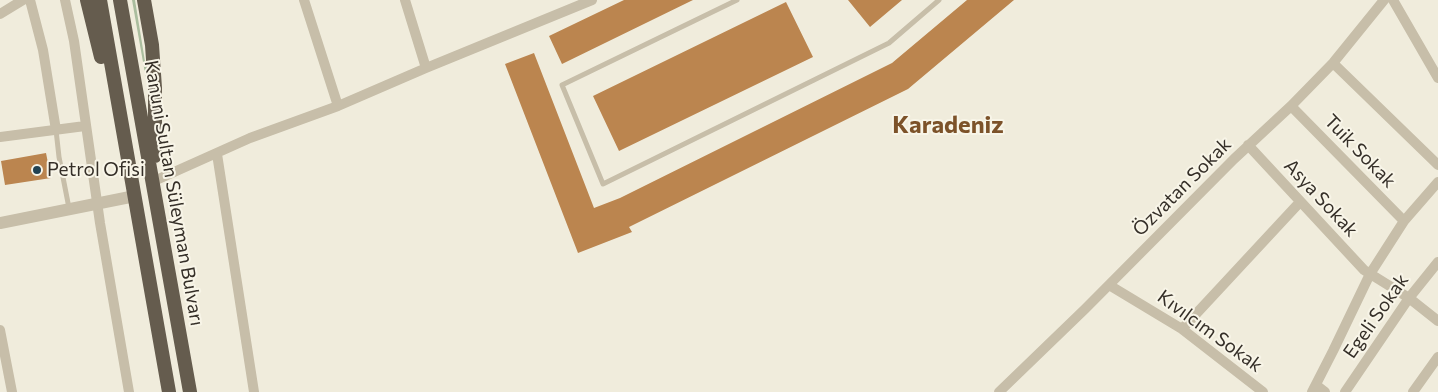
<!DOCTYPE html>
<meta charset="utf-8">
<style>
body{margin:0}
canvas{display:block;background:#f0ecdc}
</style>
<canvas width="1438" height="392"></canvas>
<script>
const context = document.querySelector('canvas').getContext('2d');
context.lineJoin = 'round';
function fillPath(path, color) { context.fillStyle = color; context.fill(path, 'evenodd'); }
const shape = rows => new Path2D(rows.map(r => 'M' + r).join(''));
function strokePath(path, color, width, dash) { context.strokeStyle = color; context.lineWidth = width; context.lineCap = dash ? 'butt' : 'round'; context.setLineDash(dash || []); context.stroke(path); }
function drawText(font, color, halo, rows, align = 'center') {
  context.font = font + ' Commissioner,sans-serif'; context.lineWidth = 4; context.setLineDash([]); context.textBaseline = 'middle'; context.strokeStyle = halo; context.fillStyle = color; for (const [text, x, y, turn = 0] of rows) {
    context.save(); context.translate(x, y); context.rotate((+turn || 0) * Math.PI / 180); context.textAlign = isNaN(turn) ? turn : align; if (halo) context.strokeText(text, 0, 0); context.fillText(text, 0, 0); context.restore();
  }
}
const green = shape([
 [132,0,135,0,148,80,146,79]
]);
const building = shape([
 [624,0,693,0,562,64,549,36],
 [848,0,902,0,870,27],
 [967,0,1014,0,908,89,629,227,632,232,578,253,505,64,534,53,594,208,620,198,892,63],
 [786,2,813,57,619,151,593,96],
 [46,153,51,178,5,185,1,161]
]);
const service = shape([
 [737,0,562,85,603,184,889,43,939,0],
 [56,130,59,157,69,208]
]);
const minor = shape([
 [30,0,43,50,56,130],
 [65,0,74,41,100,223,129,392],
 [304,0,338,106],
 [405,0,426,68],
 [1393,0,1438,78],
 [0,14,23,0],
 [1333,63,1438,165],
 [1291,106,1404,221],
 [0,137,85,126],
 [1248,145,1364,270,1409,298,1438,321],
 [217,154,254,392],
 [154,181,250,138,338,106,426,68,592,0],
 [1109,285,1182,329,1263,392],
 [1182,329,1300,202],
 [0,330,12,392],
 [1316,385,1325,392],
 [999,392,1085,309,1234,159,1291,106,1333,63,1384,0],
 [1312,392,1333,351,1370,274,1404,221,1438,182],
 [1345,392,1409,298,1438,262],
 [1413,392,1438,357]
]);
const tertiary = shape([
 [0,223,135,196]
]);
const trunk = shape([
 [87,0,101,57],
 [100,0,169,392],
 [120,0,190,392],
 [144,0,152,45,155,88,155,156]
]);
const markers = [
 [37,170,5,"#224252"]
];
const streetNames = [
 ["Tuik Sokak",1360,151,46],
 ["Özvatan Sokak",1182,187,-45],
 ["Kanuni Sultan Süleyman Bulvarı",174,193,80],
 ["Asya Sokak",1321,198,47],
 ["Egeli Sokak",1376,316,-55],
 ["Kıvılcım Sokak",1210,331,36]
];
const poiNames = [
 ["Petrol Ofisi",47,170]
];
const districtNames = [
 ["Karadeniz",948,125]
];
fillPath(green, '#aabd9e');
fillPath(building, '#bb854f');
strokePath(service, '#c7bea9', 5);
strokePath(minor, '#c7bea9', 10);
strokePath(tertiary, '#c7bea9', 12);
strokePath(trunk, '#655c4e', 14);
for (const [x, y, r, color] of markers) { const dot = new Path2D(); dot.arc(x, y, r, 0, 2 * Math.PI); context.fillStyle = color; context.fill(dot); strokePath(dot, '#f8f5e8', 2); }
drawText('19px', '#352f28', '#f8f5e8', streetNames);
drawText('19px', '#352f28', '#f8f5e8', poiNames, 'left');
drawText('bold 24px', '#7c5229', '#f8f5e8', districtNames);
</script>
